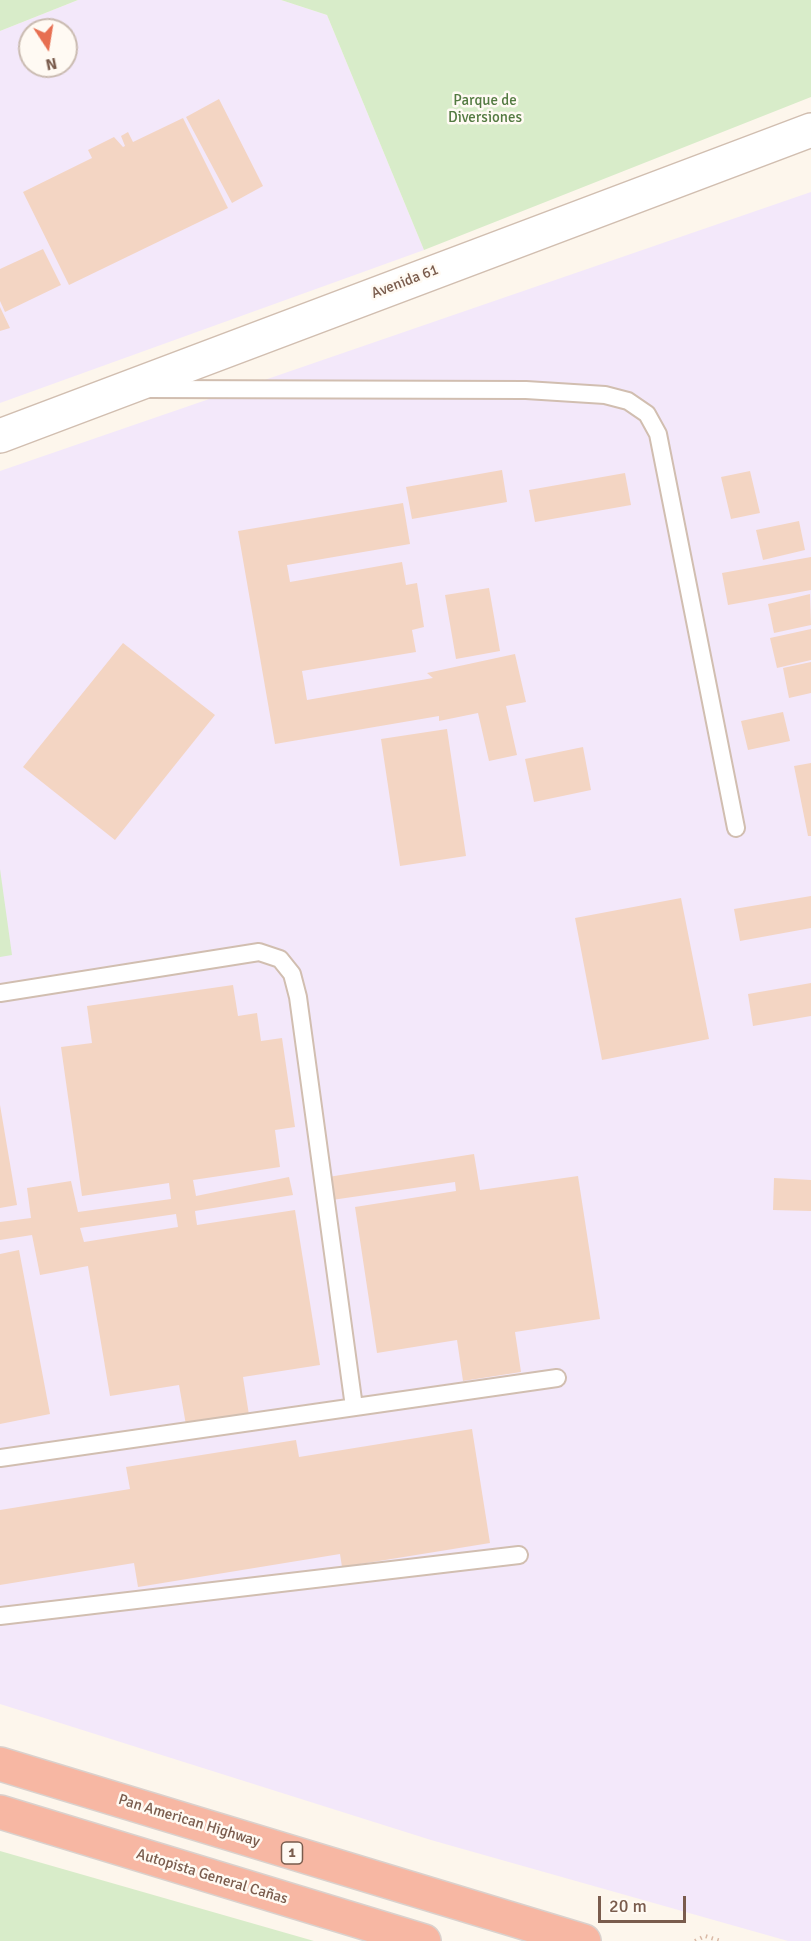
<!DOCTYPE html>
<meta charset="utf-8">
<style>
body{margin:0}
#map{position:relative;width:811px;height:1941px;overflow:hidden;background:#fdf6ec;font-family:Signika,sans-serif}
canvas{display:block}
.north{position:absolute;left:18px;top:18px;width:60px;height:60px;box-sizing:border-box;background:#fffaf3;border:2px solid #cabbb1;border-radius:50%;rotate:168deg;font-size:16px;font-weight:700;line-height:24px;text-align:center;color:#7a5c4d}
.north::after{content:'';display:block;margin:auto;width:21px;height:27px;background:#e76f51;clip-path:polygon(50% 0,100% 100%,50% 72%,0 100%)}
.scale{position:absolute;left:598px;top:1896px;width:88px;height:27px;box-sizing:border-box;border:3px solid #7a5c4d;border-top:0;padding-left:8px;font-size:18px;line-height:21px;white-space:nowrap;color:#7a5c4d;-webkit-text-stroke:4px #fffaf3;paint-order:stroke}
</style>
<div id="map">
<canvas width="811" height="1941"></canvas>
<div class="north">N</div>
<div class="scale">20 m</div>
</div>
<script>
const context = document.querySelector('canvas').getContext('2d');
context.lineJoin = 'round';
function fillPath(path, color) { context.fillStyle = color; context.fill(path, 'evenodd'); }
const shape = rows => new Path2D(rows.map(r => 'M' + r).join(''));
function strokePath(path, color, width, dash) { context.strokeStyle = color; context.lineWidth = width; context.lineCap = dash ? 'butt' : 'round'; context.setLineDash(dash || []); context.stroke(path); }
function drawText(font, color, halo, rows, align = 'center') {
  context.font = font + ' Signika,sans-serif'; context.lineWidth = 5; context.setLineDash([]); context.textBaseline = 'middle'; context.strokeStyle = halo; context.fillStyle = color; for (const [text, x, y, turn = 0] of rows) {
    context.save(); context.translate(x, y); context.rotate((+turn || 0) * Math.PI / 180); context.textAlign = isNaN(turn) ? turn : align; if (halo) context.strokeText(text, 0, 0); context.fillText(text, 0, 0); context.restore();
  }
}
const education = shape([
 [78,0,281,0,327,15,424,250,0,403,0,31],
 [30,30,66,30,66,66,30,66],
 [811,192,811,1941,788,1941,431,1840,0,1704,0,471]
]);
const green = shape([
 [0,0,78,0,0,31],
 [281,0,811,0,811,97,424,250,327,15],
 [0,869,12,955,0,957],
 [0,1851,314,1941,0,1941]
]);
const building = shape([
 [219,99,263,186,232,203,186,117],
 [183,118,228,208,69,285,23,192,92,158,88,150,114,137,123,147,125,146,121,136,128,132,133,142],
 [43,249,61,285,5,312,0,301,0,269],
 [0,307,10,328,0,331],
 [502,470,507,502,412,519,406,487],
 [750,471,760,513,731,519,721,477],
 [625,473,631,505,535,522,529,490],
 [403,503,410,544,287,565,290,582,402,562,406,585,417,583,424,627,412,630,416,652,302,671,307,700,433,678,427,673,515,654,526,702,506,706,517,755,489,761,478,713,439,721,439,716,275,744,238,531],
 [799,521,805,550,763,560,756,530],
 [811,557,811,590,728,605,722,573],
 [489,588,500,651,456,659,445,595],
 [810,594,811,625,774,633,768,604],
 [811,629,811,660,777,668,770,638],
 [123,643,215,715,115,840,23,767],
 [811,662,811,693,789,698,783,668],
 [783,712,790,741,748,750,741,721],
 [447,729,466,856,400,866,381,739],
 [583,747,591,790,534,802,525,759],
 [811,763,811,836,808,836,794,766],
 [811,896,811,928,740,941,734,909],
 [681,898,709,1039,602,1060,575,918],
 [811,983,811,1016,753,1026,748,994],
 [233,985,238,1016,257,1013,261,1041,282,1038,295,1127,275,1130,280,1167,193,1180,196,1196,289,1177,293,1195,195,1211,197,1225,295,1210,320,1365,243,1377,249,1415,186,1425,179,1385,110,1396,88,1266,40,1275,32,1235,0,1240,0,1222,31,1218,27,1188,71,1181,78,1212,171,1199,169,1183,82,1196,61,1047,92,1043,87,1006],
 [176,1214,178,1227,84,1242,80,1228],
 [0,1105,17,1205,0,1208],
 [474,1154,480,1190,578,1176,600,1319,515,1332,521,1372,463,1381,457,1340,377,1353,355,1207,456,1191,455,1182,332,1200,328,1177],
 [774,1178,811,1180,811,1211,773,1210],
 [19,1250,50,1414,0,1424,0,1254],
 [472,1429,490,1543,342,1567,340,1554,138,1587,134,1563,0,1585,0,1510,130,1489,126,1467,296,1440,299,1457]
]);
const path = shape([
 [695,1941,705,1936,721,1941]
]);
const lane = shape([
 [148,389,526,390,605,395,628,401,647,414,658,434,736,828],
 [0,993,259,952,280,959,292,974,298,997,354,1407],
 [0,1458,557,1378],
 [0,1616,519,1555]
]);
const street = shape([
 [0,436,811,130]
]);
const highway = shape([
 [0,1764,584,1941],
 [0,1812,424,1941]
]);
const shields = [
 [292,1853,21]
];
const shieldNames = [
 ["1",292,1853]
];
const parkNames = [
 ["Parque de",485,101],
 ["Diversiones",485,118]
];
const streetNames = [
 ["Avenida 61",405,282,-21],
 ["Pan American Highway",189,1821,17],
 ["Autopista General Cañas",212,1877,17]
];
fillPath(education, '#f3e8fa');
fillPath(green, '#d8ecc9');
fillPath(building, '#f3d5c3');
strokePath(lane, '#d1beb0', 20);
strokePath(street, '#d1beb0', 36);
strokePath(highway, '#dad1cd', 36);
strokePath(path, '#d9b8a5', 4, [1.5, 4.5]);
strokePath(lane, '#fff', 16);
strokePath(street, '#fff', 33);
strokePath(highway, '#f7b7a3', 33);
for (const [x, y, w] of shields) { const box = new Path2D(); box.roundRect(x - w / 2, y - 11, w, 22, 4.5); context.fillStyle = '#fffaf3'; context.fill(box); strokePath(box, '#7a5c4d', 1.5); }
drawText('bold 14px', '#7a5c4d', null, shieldNames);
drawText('15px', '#537a41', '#fffaf3', parkNames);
drawText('15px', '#7a5c4d', '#fffaf3', streetNames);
</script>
